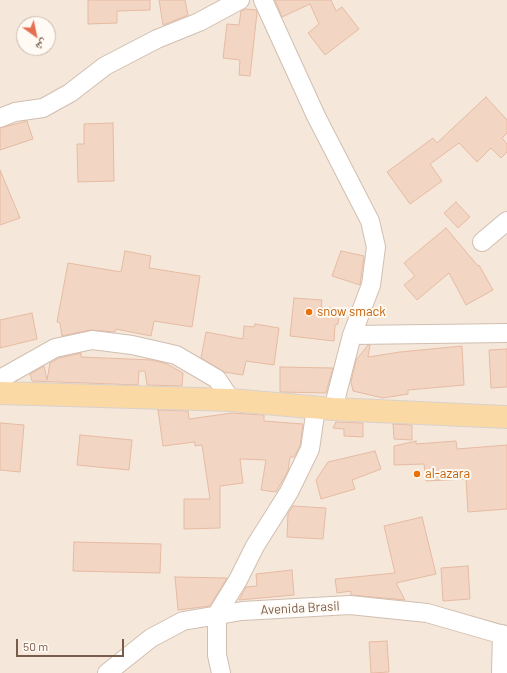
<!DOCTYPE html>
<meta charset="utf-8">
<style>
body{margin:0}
#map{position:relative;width:507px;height:673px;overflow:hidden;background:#fdf6ec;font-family:Barlow,"Noto Naskh Arabic",sans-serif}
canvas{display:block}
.north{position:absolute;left:16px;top:16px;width:40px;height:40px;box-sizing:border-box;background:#fffaf3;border:1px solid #cabbb1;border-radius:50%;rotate:147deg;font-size:11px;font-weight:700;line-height:16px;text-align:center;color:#7a5c4d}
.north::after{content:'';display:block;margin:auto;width:14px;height:18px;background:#e76f51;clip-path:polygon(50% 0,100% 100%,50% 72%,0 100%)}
.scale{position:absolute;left:16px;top:639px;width:108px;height:18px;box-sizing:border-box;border:2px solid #7a5c4d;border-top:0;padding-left:5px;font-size:12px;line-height:14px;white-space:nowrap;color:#7a5c4d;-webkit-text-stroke:3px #fffaf3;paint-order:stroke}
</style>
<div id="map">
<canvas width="507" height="673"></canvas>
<div class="north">ش</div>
<div class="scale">50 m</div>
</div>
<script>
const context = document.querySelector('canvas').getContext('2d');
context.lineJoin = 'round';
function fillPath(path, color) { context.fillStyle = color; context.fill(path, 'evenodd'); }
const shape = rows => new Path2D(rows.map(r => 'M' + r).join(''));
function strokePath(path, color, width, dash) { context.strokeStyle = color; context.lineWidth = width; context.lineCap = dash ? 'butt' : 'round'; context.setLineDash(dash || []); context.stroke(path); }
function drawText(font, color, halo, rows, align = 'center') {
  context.font = font + ' Barlow,sans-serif'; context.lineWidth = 4; context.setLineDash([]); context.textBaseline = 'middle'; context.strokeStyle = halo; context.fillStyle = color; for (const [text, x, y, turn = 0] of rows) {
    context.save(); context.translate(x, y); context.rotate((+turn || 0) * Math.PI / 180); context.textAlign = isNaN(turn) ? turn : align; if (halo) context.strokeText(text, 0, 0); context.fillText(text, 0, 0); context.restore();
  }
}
const residential = shape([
 [0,0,507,0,507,673,0,673],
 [24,24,48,24,48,48,24,48]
]);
const building = shape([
 [88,0,150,0,150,10,117,11,117,23,88,24,88,0],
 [159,0,185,0,188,15,163,25,159,0],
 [275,0,331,0,336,11,342,7,359,29,325,55,308,33,319,24,310,4,282,17,275,0],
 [246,9,256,10,257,13,250,76,239,75,240,60,223,58,227,24,239,25,241,11,246,9],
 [486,97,507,120,507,133,502,138,507,144,507,152,501,158,491,148,477,162,459,143,430,164,442,181,410,204,387,172,433,138,437,143,486,97],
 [27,121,33,139,0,150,0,128,27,121],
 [113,123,114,181,78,182,77,144,84,144,84,124,113,123],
 [0,170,20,218,0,225,0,170],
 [456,202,470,217,458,228,444,213,456,202],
 [446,228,478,266,479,265,493,290,466,305,449,273,417,300,404,285,415,276,404,263,446,228],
 [125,251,151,256,149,268,200,276,192,327,154,321,151,336,116,329,115,332,90,330,62,336,60,323,57,322,68,263,121,272,125,251],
 [341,251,364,256,360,285,332,276,341,251],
 [294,298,322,300,321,307,340,309,338,324,335,325,334,341,290,336,294,298],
 [32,313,37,339,0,348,0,320,32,313],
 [255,324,279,328,274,365,246,361,243,375,224,372,201,358,206,332,243,339,244,326,254,327,255,324],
 [368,345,370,345,368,357,400,352,462,346,464,385,408,390,408,394,383,398,353,391,351,382,356,360,368,345],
 [507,349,507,387,491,388,489,350,507,349],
 [81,353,81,357,152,360,167,364,183,373,182,386,147,385,145,371,139,371,138,385,32,381,30,374,44,366,47,380,50,363,59,358,81,353],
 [280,367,333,368,326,393,280,392,280,367],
 [158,410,188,411,189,419,232,413,264,415,264,421,303,424,300,446,294,457,290,457,288,471,276,492,261,490,266,460,240,459,243,483,220,486,220,528,184,529,184,499,210,499,202,445,195,446,195,442,163,446,158,410],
 [336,422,363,423,363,437,344,436,344,429,333,428,336,422],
 [0,423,24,425,20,472,0,470,0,423],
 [393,424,412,425,412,440,394,439,393,424],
 [80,435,132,440,129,470,77,465,80,435],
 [416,441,416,444,456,441,457,449,507,445,507,509,468,512,466,479,426,481,424,464,394,465,394,446,416,441],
 [375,451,381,469,352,480,355,489,321,499,316,480,328,462,375,451],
 [293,506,326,508,323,539,287,537,288,513,293,506],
 [422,517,436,574,396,583,405,600,351,595,351,591,337,593,335,579,395,573,384,526,422,517],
 [74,542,161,544,160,573,73,571,74,542],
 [468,566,470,599,443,601,441,568,468,566],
 [292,570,294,595,239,600,246,587,257,586,256,574,292,570],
 [175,577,227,578,210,606,178,610,175,577],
 [387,641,389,672,371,673,369,642,387,641]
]);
const minor = shape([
 [263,0,316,116,370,221,376,247,371,285,352,335,333,409],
 [0,118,15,112,43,108,70,93,105,66,157,39,199,22,240,0],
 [482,242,507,221],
 [352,335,507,333],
 [0,379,55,348,92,340,132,345,176,355,217,379,231,400],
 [107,673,151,638,183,621,242,611,350,605,427,613,507,636],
 [221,673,217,655,217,614,238,580,255,546,289,492,310,449,316,408],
 [501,673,502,634]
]);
const major = shape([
 [0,393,231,400,333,409,507,417]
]);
const markers = [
 [309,312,4,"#e8710a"],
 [417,474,4,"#e8710a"]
];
const foodNames = [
 ["snow smack",317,312],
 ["al-azara",425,474]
];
const streetNames = [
 ["Avenida Brasil",300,608,-3]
];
fillPath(residential, '#f5e8da');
fillPath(building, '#f3d5c3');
strokePath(building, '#e6bba3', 1);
strokePath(minor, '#d1beb0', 20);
strokePath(major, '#dad1cd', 24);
strokePath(minor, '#fff', 18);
strokePath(major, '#fbd9a5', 22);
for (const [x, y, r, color] of markers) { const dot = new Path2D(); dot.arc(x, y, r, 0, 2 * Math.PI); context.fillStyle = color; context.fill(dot); strokePath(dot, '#fffaf3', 1.5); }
drawText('13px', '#c56008', '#fffaf3', foodNames, 'left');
drawText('13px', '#7a5c4d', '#fffaf3', streetNames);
</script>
